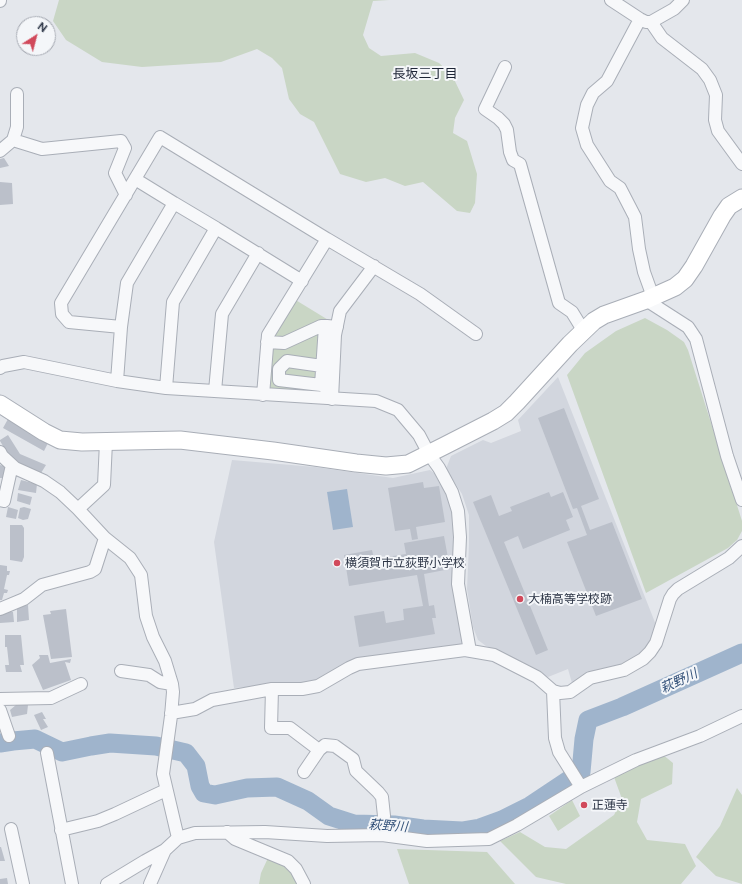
<!DOCTYPE html>
<meta charset="utf-8">
<style>
body{margin:0}
#map{position:relative;width:742px;height:884px;overflow:hidden;background:#e4e7ec;font-family:"Public Sans",sans-serif}
canvas{display:block}
.north{position:absolute;left:16px;top:16px;width:40px;height:40px;box-sizing:border-box;background:#f4f6f9;border:1px solid #a4a8b1;border-radius:50%;rotate:36deg;font-size:11px;font-weight:700;line-height:16px;text-align:center;color:#2b3445}
.north::after{content:'';display:block;margin:auto;width:14px;height:18px;background:#d1495b;clip-path:polygon(50% 0,100% 100%,50% 72%,0 100%)}
</style>
<div id="map">
<canvas width="742" height="884"></canvas>
<div class="north">N</div>
</div>
<script>
const context = document.querySelector('canvas').getContext('2d');
context.lineJoin = 'round';
function fillPath(path, color) { context.fillStyle = color; context.fill(path, 'evenodd'); }
const shape = rows => new Path2D(rows.map(r => 'M' + r).join(''));
function strokePath(path, color, width, dash) { context.strokeStyle = color; context.lineWidth = width; context.lineCap = dash ? 'butt' : 'round'; context.setLineDash(dash || []); context.stroke(path); }
function drawText(font, color, halo, rows, align = 'center') {
  context.font = font + ' "Public Sans","Noto Sans JP",sans-serif'; context.lineWidth = 4; context.setLineDash([]); context.textBaseline = 'middle'; context.strokeStyle = halo; context.fillStyle = color; for (const [text, x, y, turn = 0] of rows) {
    context.save(); context.translate(x, y); context.rotate((+turn || 0) * Math.PI / 180); context.textAlign = isNaN(turn) ? turn : align; if (halo) context.strokeText(text, 0, 0); context.fillText(text, 0, 0); context.restore();
  }
}
const built = shape([
 [558,377,656,625,652,639,646,648,637,656,619,665,595,670,585,674,572,683,568,669,548,677,522,662,486,646,478,640,473,627,467,589,469,544,469,515,462,494,446,469,451,456,483,440,491,443,521,431,518,420],
 [232,460,315,467,393,478,430,470,434,473,452,505,466,642,461,649,356,663,302,689,247,687,234,688,214,542]
]);
const green = shape([
 [59,0,389,0,373,1,363,35,369,48,381,56,415,53,439,63,452,75,464,100,455,118,453,133,467,141,477,174,475,203,470,213,457,211,423,182,405,186,385,178,366,182,340,174,314,122,300,114,289,99,282,68,272,58,257,49,221,62,142,67,102,62,66,40,53,21],
 [294,299,330,321,326,394,269,390,274,335],
 [645,318,667,330,684,342,688,350,742,521,742,531,737,540,728,548,646,593,567,375,585,353,616,331],
 [662,754,673,763,672,784,641,799,637,822,647,840,685,844,696,866,681,884,566,884,536,877,500,841,520,832,545,847,566,849,614,815,622,799,614,777,637,765],
 [737,788,742,795,742,884,716,876,696,857,720,826],
 [572,800,580,816,558,831,549,816],
 [397,849,487,852,515,884,409,884],
 [268,858,285,864,293,874,298,884,259,884,261,873]
]);
const water = shape([
 [347,489,353,527,333,530,327,492]
]);
const river = shape([
 [0,743,13,741,35,739,62,752,91,746,110,743,156,746,186,753,196,766,200,786,204,793,215,795,247,788,277,787,308,801,329,816,354,824,394,825,423,829,462,831,480,828,502,820,530,806,581,772,584,739,588,720,622,707,742,653]
]);
const building = shape([
 [4,158,9,166,0,168,0,159],
 [0,182,12,183,13,204,0,205],
 [564,408,599,499,581,506,590,530,612,522,642,599,596,616,567,542,587,535,577,508,573,509,538,418],
 [8,419,48,443,44,451,3,428],
 [8,435,20,454,46,465,41,473,15,462,11,459,0,441,0,440],
 [0,465,4,466,8,469,5,478,0,478],
 [21,480,37,484,36,493,18,490],
 [423,482,424,488,439,486,445,522,416,527,418,539,412,540,410,529,395,531,388,488],
 [549,492,551,497,563,492,573,517,566,520,570,530,523,549,518,536,504,542,548,650,536,655,473,502,491,495,499,516,512,511,510,507],
 [18,493,32,497,30,505,17,501],
 [8,507,18,510,16,519,6,517],
 [24,507,31,509,28,519,23,520,18,518,20,508],
 [10,525,22,525,24,528,24,557,22,562,10,560],
 [444,536,450,569,424,574,429,606,434,605,436,618,432,618,435,634,359,647,354,616,384,611,386,623,404,620,403,609,423,606,417,575,349,586,344,555,372,550,374,559,406,554,404,543],
 [0,565,7,566,7,571,10,571,9,575,7,575,4,589,8,590,7,593,4,593,2,600,0,600],
 [28,605,29,620,17,622,17,609,22,606],
 [66,609,72,657,51,659,43,615,51,614,50,611],
 [3,612,13,612,14,622,0,623,0,616],
 [5,635,21,635,24,665,20,665,22,672,6,672,5,665,9,665,7,647,5,647],
 [39,655,48,655,50,663,71,659,70,663,65,662,71,680,43,690,32,665,40,658],
 [16,705,28,705,27,714,12,717,10,710],
 [42,712,46,719,43,719,48,727,41,730,34,715],
 [0,847,1,847,5,861,0,861],
 [7,878,8,884,0,884,0,879]
]);
const street = shape([
 [611,0,640,19,646,22,651,22,674,9,683,0],
 [0,1,0,0],
 [640,19,607,81,593,93,587,105,582,128,587,145,610,181,620,188,635,217,639,249,644,272,653,297],
 [651,22,662,38,702,69,710,80,716,95,715,120,718,131,742,164],
 [505,67,485,109,498,118,504,124,507,130,510,152,513,160,520,164,559,303,572,312,583,330],
 [13,140,42,149,121,141,125,148,115,173,126,195],
 [0,151,13,140,17,127,17,94],
 [216,228,302,281],
 [327,239,420,294,476,334],
 [646,300,688,327,696,339,727,456,742,500],
 [325,326,321,385,328,388],
 [121,327,127,283,174,203,135,179],
 [267,342,284,343,321,326,327,326,337,327],
 [0,368,3,366,24,362,117,381,166,388,376,401,398,410,419,435,429,454,439,468,452,492,458,511,460,537,458,584,470,651],
 [117,381,121,327,69,322,62,314,61,303,160,137,327,239,268,335,263,395],
 [321,385,279,380,279,369,287,361,322,366],
 [166,388,173,302,216,228,174,203],
 [215,391,222,314,258,253],
 [332,399,335,335,340,311,374,266],
 [0,452,2,456,15,468,44,481,60,492,78,509,105,538,130,558,141,575,146,616,153,637,165,661,172,684,173,692,171,716,163,774,178,838],
 [0,500,4,501,12,465],
 [78,509,104,485,106,442],
 [0,609,24,599,42,585,90,572,95,569,105,538],
 [121,671,149,675,160,682,172,684],
 [272,689,271,728,290,728,319,750,325,745,335,746,353,759,356,771,378,792,382,797,384,816,382,835],
 [553,691,560,693,570,692,590,678,624,670,643,659,650,652,656,643,670,599,673,594,678,589,729,558,742,546],
 [0,699,51,698,81,684],
 [0,710,9,736],
 [47,753,72,884],
 [304,772,319,750],
 [581,787,636,760,700,736,742,716],
 [11,829,23,884],
 [61,830,98,821,115,814,166,790],
 [227,832,235,839,288,861,296,869,304,884],
 [107,884,145,861,165,850,178,838,195,833,265,832,327,836,382,835,427,841,489,839,517,825,581,787,559,752,555,738,553,691,537,677,494,655,465,650,358,664,349,668,318,686,302,689,272,689,234,696,212,700,195,709,171,713],
 [150,884,165,850]
]);
const secondary = shape([
 [0,404,44,432,60,440,82,442,180,440,273,451,356,463,386,466,408,464,444,446,493,421,506,413,517,402,570,344,594,321,604,315,646,300,675,287,685,279,694,266,722,216,729,206,742,198]
]);
const markers = [
 [337,563,4,"#d1495b"],
 [520,599,4,"#d1495b"],
 [584,805,4,"#d1495b"]
];
const poiNames = [
 ["横須賀市立荻野小学校",345,563],
 ["大楠高等学校跡",528,599],
 ["正蓮寺",592,805]
];
const neighbourhoodNames = [
 ["長坂三丁目",425,74]
];
const waterNames = [
 ["萩野川",679,681,-25],
 ["萩野川",388,826,4]
];
fillPath(built, '#d2d6de');
fillPath(green, '#c9d6c5');
fillPath(water, '#9fb4cc');
strokePath(river, '#9fb4cc', 19);
fillPath(building, '#bbc0ca');
strokePath(street, '#a9aeb7', 14);
strokePath(secondary, '#a9aeb7', 19);
strokePath(street, '#f7f8fa', 12);
strokePath(secondary, '#fff', 17);
for (const [x, y, r, color] of markers) { const dot = new Path2D(); dot.arc(x, y, r, 0, 2 * Math.PI); context.fillStyle = color; context.fill(dot); strokePath(dot, '#f4f6f9', 1.5); }
drawText('12px', '#2b3445', '#f4f6f9', poiNames, 'left');
drawText('13px', '#1d2536', '#f4f6f9', neighbourhoodNames);
drawText('italic 13px', '#34527a', '#f4f6f9', waterNames);
</script>
